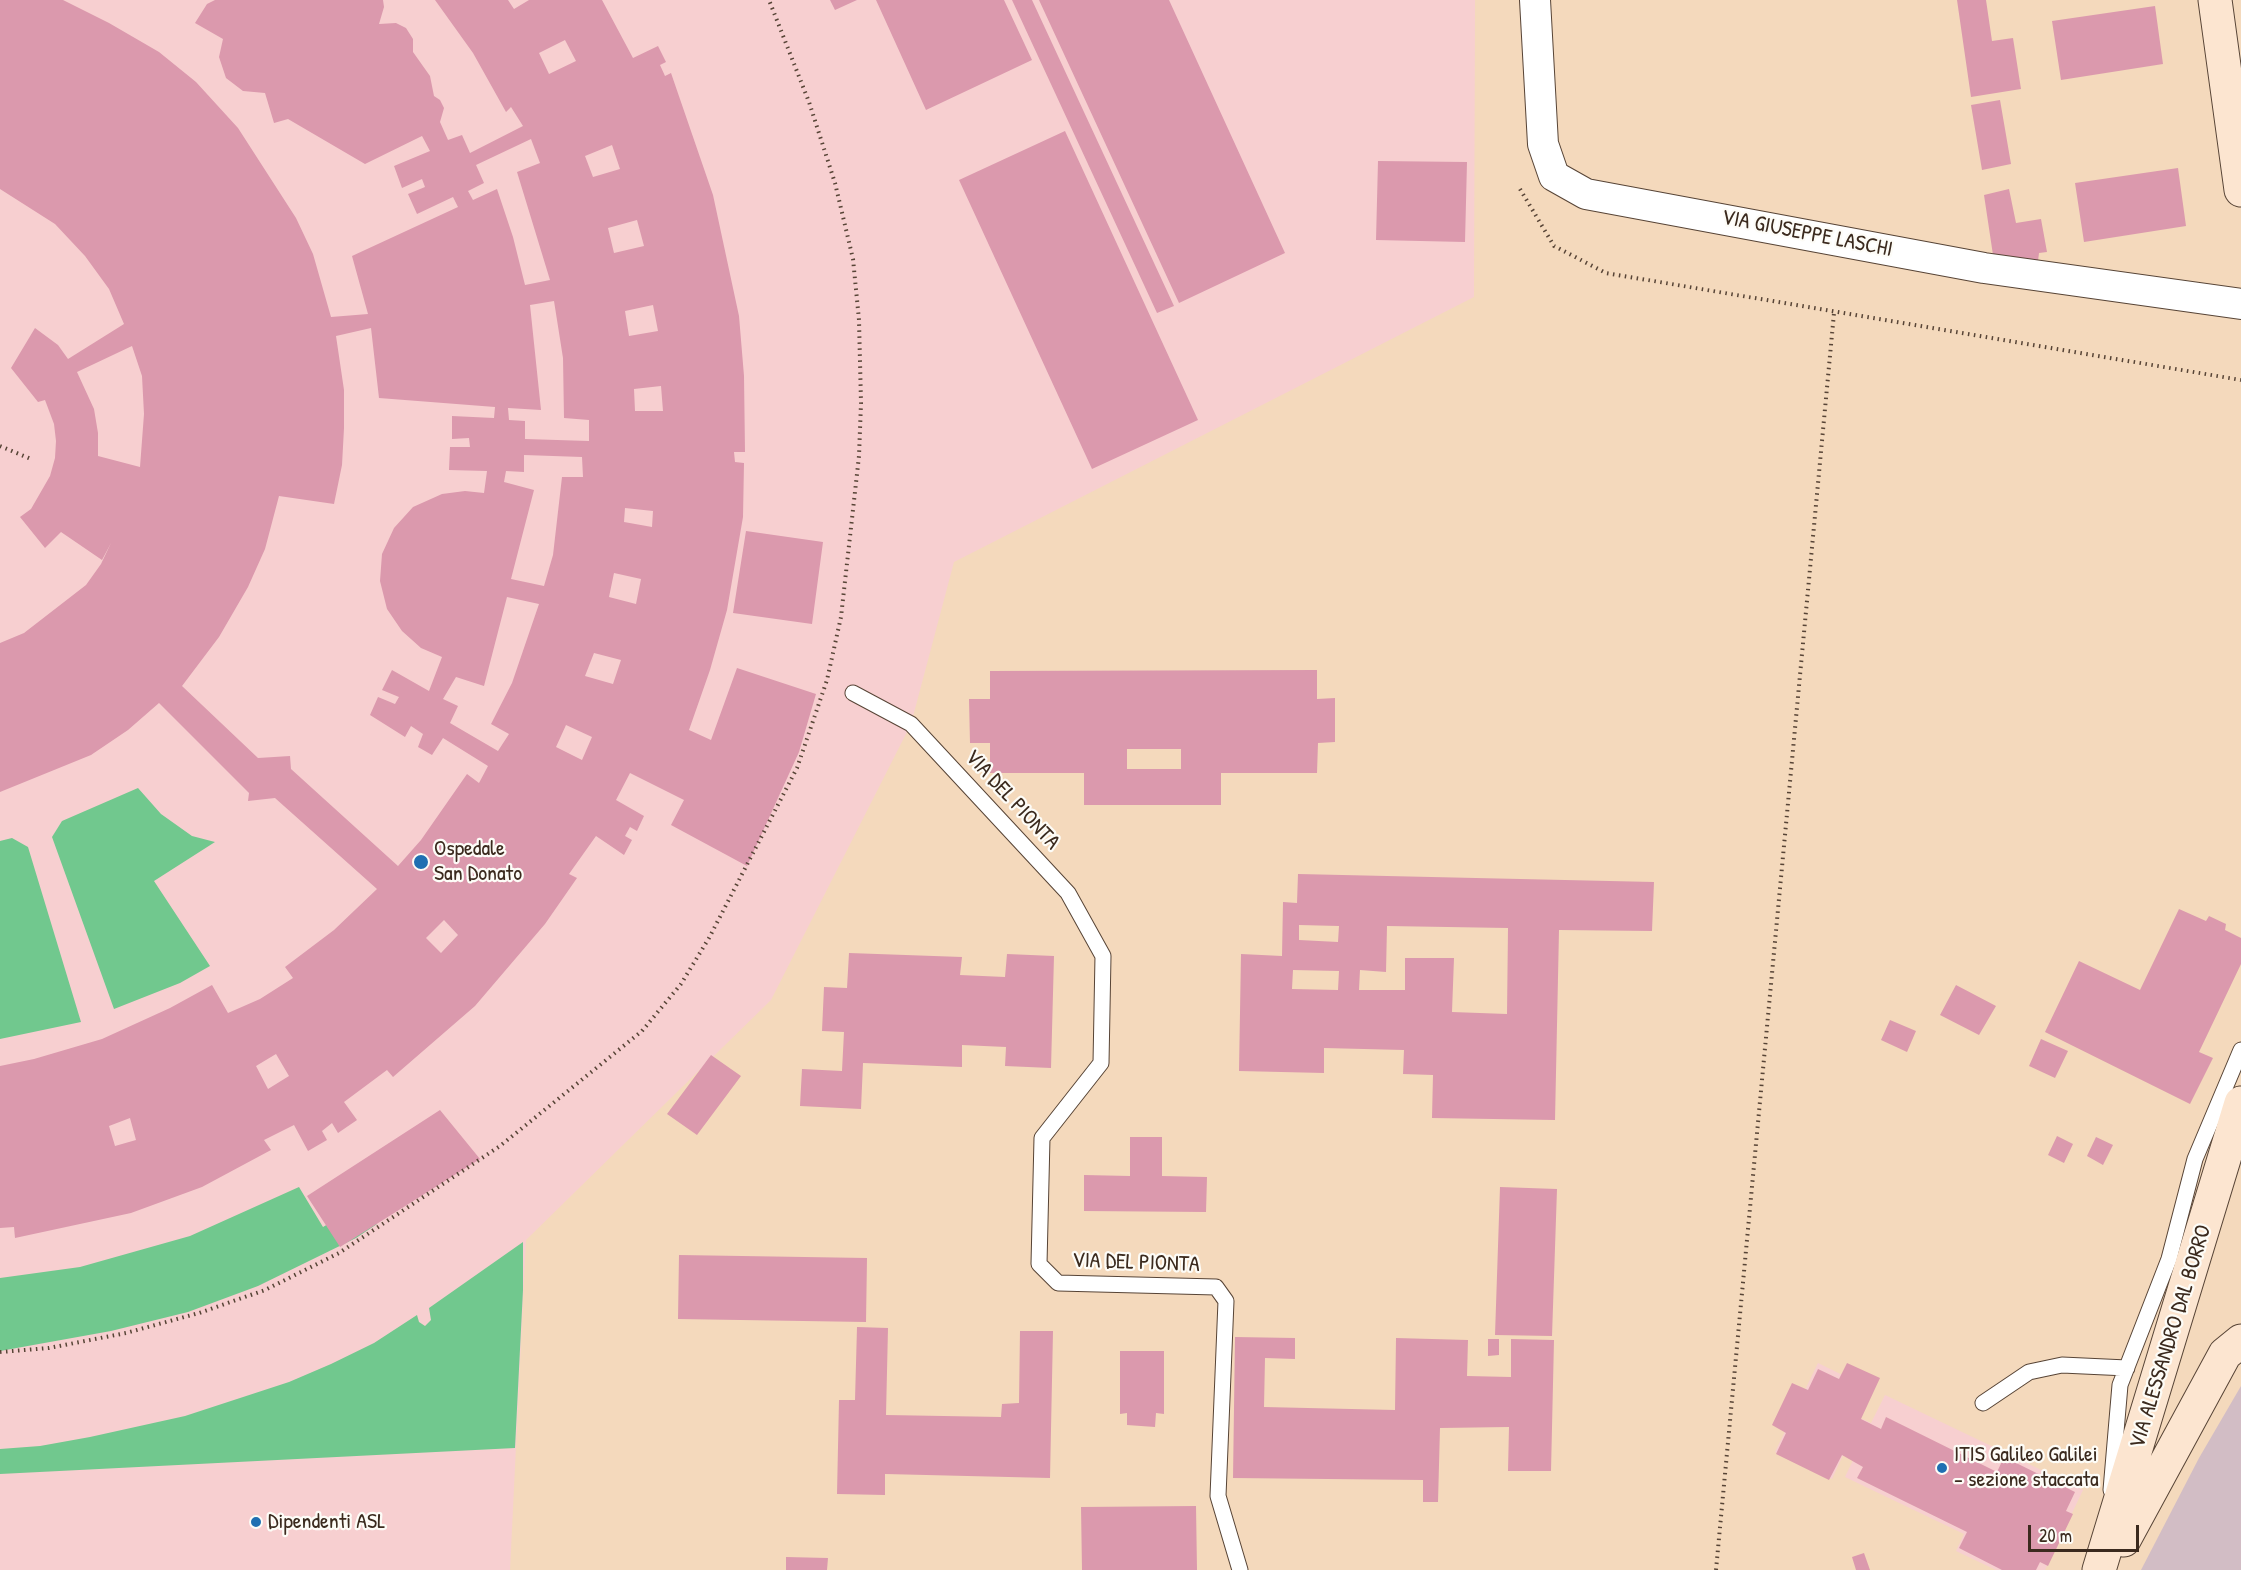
<!DOCTYPE html>
<style>
body{margin:0}
#map{position:relative;width:2241px;height:1570px;overflow:hidden;background:#f4d9bc;font-family:"Patrick Hand",sans-serif}
canvas{display:block}
.scale{position:absolute;left:2028px;top:1525px;width:111px;height:27px;box-sizing:border-box;border:3px solid #3b2a1e;border-top:0;padding-left:8px;font-size:18px;line-height:21px;white-space:nowrap;color:#3b2a1e;-webkit-text-stroke:4px #fdfcf7;paint-order:stroke}
</style>
<div id="map">
<canvas width="2241" height="1570"></canvas>
<div class="scale">20 m</div>
</div>
<script>
const context = document.querySelector('canvas').getContext('2d');
context.lineJoin = 'round';
function fillPath(path, color) { context.fillStyle = color; context.fill(path, 'evenodd'); }
const shape = rows => new Path2D(rows.map(r => 'M' + r).join(''));
function strokePath(path, color, width, dash) { context.strokeStyle = color; context.lineWidth = width; context.lineCap = dash ? 'butt' : 'round'; context.setLineDash(dash || []); context.stroke(path); }
function drawText(font, color, halo, rows, align = 'center') {
  context.font = font + ' "Patrick Hand",sans-serif'; context.lineWidth = 4.5; context.setLineDash([]); context.textBaseline = 'middle'; context.strokeStyle = halo; context.fillStyle = color; for (const [text, x, y, turn = 0] of rows) {
    context.save(); context.translate(x, y); context.rotate((+turn || 0) * Math.PI / 180); context.textAlign = isNaN(turn) ? turn : align; if (halo) context.strokeText(text, 0, 0); context.fillText(text, 0, 0); context.restore();
  }
}
const built = shape([
 [0,0,1475,0,1474,297,954,562,911,724,771,1000,526,1240,510,1570,0,1570],
 [1818,1363,1873,1390,1860,1418,1871,1423,1885,1395,2083,1490,2045,1570,1996,1570,1956,1551,1964,1534,1845,1477,1854,1458,1844,1453,1832,1479,1775,1452]
]);
const industrial = shape([
 [2241,1386,2241,1570,2141,1570,2199,1458]
]);
const green = shape([
 [138,788,161,814,192,836,215,842,154,881,210,966,180,983,114,1009,52,837,62,821],
 [12,838,28,847,81,1022,0,1039,0,841],
 [299,1187,323,1227,365,1202,377,1224,356,1238,258,1286,188,1312,111,1331,0,1351,0,1278,80,1267,190,1236],
 [523,1242,523,1290,515,1448,0,1474,0,1449,40,1446,90,1437,185,1416,289,1382,331,1364,374,1343,417,1315,419,1322,425,1326,431,1320,429,1308]
]);
const building = shape([
 [0,0,63,0,109,23,159,52,196,82,238,128,296,218,313,254,331,317,368,314,352,256,458,207,453,197,417,214,408,194,425,187,422,179,402,188,394,166,430,151,422,136,365,164,288,119,274,123,265,93,243,91,226,78,219,57,223,39,195,23,207,4,215,0,383,0,384,7,379,24,396,23,406,28,413,39,413,52,430,76,434,96,440,100,444,108,440,122,448,140,462,135,470,153,523,126,511,107,506,112,473,53,435,0,508,0,514,9,529,0,602,0,633,58,658,46,666,62,660,65,665,76,671,73,713,195,739,316,744,376,745,452,734,452,735,462,744,463,743,517,727,610,710,670,689,730,711,740,737,668,816,694,799,752,747,866,671,825,684,800,630,773,616,800,644,816,637,831,630,827,625,836,632,840,624,855,596,836,569,874,577,878,545,924,475,1006,393,1077,387,1070,344,1102,357,1120,338,1133,332,1123,322,1131,327,1140,308,1151,294,1125,264,1140,271,1150,202,1187,131,1213,15,1238,14,1227,0,1228,0,1066,34,1059,102,1039,170,1008,212,985,228,1013,260,999,293,978,285,967,334,930,377,889,275,798,248,801,249,793,159,703,128,730,91,755,0,792,0,643,24,633,86,585,101,564,111,543,102,560,61,532,45,548,20,517,31,509,50,476,55,458,56,441,54,424,45,400,38,402,11,368,35,328,58,345,68,359,124,324,109,289,85,256,55,224,0,189],
 [565,40,576,61,549,74,539,53],
 [531,139,540,163,517,172,550,280,525,285,513,237,497,189,473,200,468,191,484,183,476,165],
 [612,145,620,169,593,177,585,156],
 [637,220,644,246,614,253,608,228],
 [554,301,563,358,564,418,589,420,589,441,525,439,525,421,509,420,508,408,541,410,530,305],
 [653,305,658,331,629,336,625,311],
 [371,328,379,398,495,407,494,418,452,416,452,439,469,438,470,447,450,447,449,470,487,471,484,493,465,491,442,494,413,507,394,528,382,554,380,581,387,609,402,631,421,648,442,657,429,691,392,670,382,690,399,697,395,704,378,697,370,715,405,737,411,726,423,734,418,747,432,755,443,738,488,766,479,783,467,774,421,840,398,866,291,769,290,756,258,758,182,686,219,637,248,587,265,549,279,496,334,504,342,465,344,428,344,390,336,336],
 [132,346,142,376,144,414,140,467,98,456,98,433,94,409,77,372],
 [661,386,663,411,635,411,634,389],
 [524,455,582,457,583,477,562,477,553,555,544,586,511,579,534,490,504,482,506,471,524,472],
 [625,508,653,511,652,527,624,522],
 [614,573,641,579,636,604,609,597],
 [507,597,539,604,512,683,491,724,509,734,498,751,450,723,458,706,443,699,456,677,484,686],
 [594,653,621,660,613,684,585,676],
 [566,725,592,737,582,760,556,747],
 [444,920,458,935,441,953,426,938],
 [276,1054,289,1076,268,1089,256,1066],
 [130,1118,136,1140,115,1146,109,1126],
 [830,0,857,0,835,10],
 [876,0,1004,0,1032,60,926,110],
 [1012,0,1032,0,1174,306,1157,313],
 [1039,0,1169,0,1285,253,1179,303],
 [1957,0,1986,0,1992,41,2013,38,2021,89,1971,97],
 [2155,6,2163,64,2061,80,2052,21],
 [2000,100,2011,164,1982,170,1971,105],
 [1065,131,1198,420,1092,469,959,180],
 [1378,161,1467,162,1465,242,1376,240],
 [2178,168,2186,226,2084,242,2075,183],
 [2009,189,2016,223,2041,219,2047,252,2039,253,2038,261,1993,255,1984,195],
 [746,531,823,542,812,624,733,613],
 [1317,670,1317,699,1335,698,1335,742,1318,743,1317,773,1221,773,1221,805,1084,805,1084,773,990,773,990,743,970,743,969,699,990,699,990,671],
 [1127,749,1181,749,1181,769,1127,769],
 [1298,874,1654,882,1652,931,1559,930,1555,1120,1432,1118,1433,1075,1403,1074,1404,1050,1324,1048,1324,1073,1239,1071,1241,954,1282,956,1283,902,1297,903],
 [1299,925,1339,926,1338,942,1299,940],
 [1387,926,1508,928,1507,1014,1452,1012,1454,958,1405,958,1405,990,1359,990,1360,970,1386,972],
 [1293,970,1339,971,1338,990,1292,989],
 [2179,909,2206,921,2209,916,2226,924,2225,930,2241,938,2241,964,2199,1052,2213,1058,2190,1104,2045,1032,2079,961,2140,990],
 [849,953,962,957,960,975,1005,977,1007,954,1054,956,1051,1068,1005,1066,1006,1047,962,1045,962,1067,863,1063,861,1109,800,1106,802,1069,842,1071,844,1032,822,1031,824,987,847,988],
 [1956,985,1996,1006,1979,1035,1940,1015],
 [1890,1020,1916,1031,1907,1052,1881,1040],
 [2041,1039,2068,1051,2055,1078,2029,1066],
 [711,1055,741,1076,697,1135,667,1114],
 [440,1110,480,1159,340,1247,307,1196],
 [2057,1136,2073,1144,2064,1163,2048,1155],
 [1130,1137,1162,1137,1162,1176,1207,1177,1206,1212,1084,1211,1084,1175,1130,1176],
 [2096,1137,2113,1145,2103,1165,2087,1156],
 [1500,1187,1557,1189,1552,1336,1495,1335],
 [679,1255,867,1258,866,1322,678,1319],
 [857,1327,888,1328,886,1415,1001,1417,1002,1404,1019,1403,1020,1331,1053,1331,1050,1478,885,1474,885,1495,837,1494,839,1400,855,1400],
 [1235,1337,1295,1338,1295,1359,1265,1358,1264,1407,1395,1410,1396,1338,1468,1340,1467,1376,1511,1377,1511,1339,1554,1340,1551,1471,1508,1471,1509,1427,1440,1428,1438,1502,1423,1502,1423,1480,1233,1478],
 [1488,1339,1499,1339,1499,1355,1488,1356],
 [1120,1351,1164,1351,1164,1414,1156,1413,1155,1427,1127,1425,1127,1413,1120,1414],
 [1847,1363,1880,1378,1861,1419,1881,1429,1886,1417,1997,1472,2004,1457,2075,1492,2066,1511,2073,1514,2048,1566,2040,1562,2036,1570,2002,1570,1959,1548,1967,1532,1857,1478,1863,1467,1842,1455,1829,1480,1776,1454,1786,1433,1772,1425,1792,1383,1808,1390,1818,1369,1839,1379],
 [1196,1506,1197,1570,1082,1570,1081,1507],
 [1864,1553,1870,1570,1856,1570,1852,1557],
 [786,1557,828,1558,827,1570,786,1570]
]);
const path = shape([
 [1520,189,1554,246,1606,273,2241,380],
 [0,446,31,459],
 [0,1352,49,1348,126,1333,199,1313,265,1290,339,1253,500,1146,642,1031,681,984,709,938,797,768,827,680,841,617,859,456,861,403,859,320,853,259,835,183,809,102,769,0],
 [1716,1570,1834,313]
]);
const lane = shape([
 [853,693,911,724,1068,893,1103,956,1101,1063,1042,1138,1039,1264,1058,1283,1216,1287,1226,1301,1218,1496,1240,1570],
 [1983,1403,2029,1372,2062,1365,2127,1368],
 [2111,1490,2120,1385,2169,1259,2195,1159,2241,1050]
]);
const street = shape([
 [1535,0,1543,144,1554,176,1586,194,1984,268,2241,304]
]);
const secondary = shape([
 [2215,0,2241,190],
 [2124,1540,2225,1354,2241,1341],
 [2099,1570,2241,1103]
]);
const markers = [
 [421,862,8,"#1f6fb2"],
 [1942,1468,6,"#1f6fb2"],
 [256,1522,6,"#1f6fb2"]
];
const streetNames = [
 ["VIA GIUSEPPE LASCHI",1807,234,11],
 ["VIA DEL PIONTA",1012,800,47],
 ["VIA DEL PIONTA",1136,1263,2],
 ["VIA ALESSANDRO DAL BORRO",2171,1337,-73]
];
const poiNames = [
 ["Ospedale",434,849],
 ["San Donato",434,874],
 ["ITIS Galileo Galilei",1954,1455],
 ["- sezione staccata",1954,1480],
 ["Dipendenti ASL",268,1522]
];
fillPath(built, '#f7cfd0');
fillPath(industrial, '#d2bdc5');
fillPath(green, '#71c88e');
fillPath(building, '#db99ad');
strokePath(lane, '#574436', 17);
strokePath(street, '#574436', 32);
strokePath(secondary, '#574436', 35);
strokePath(path, '#574436', 4, [1.5, 4.5]);
strokePath(lane, '#fff', 15);
strokePath(street, '#fff', 30);
strokePath(secondary, '#fce5d0', 33);
for (const [x, y, r, color] of markers) { const dot = new Path2D(); dot.arc(x, y, r, 0, 2 * Math.PI); context.fillStyle = color; context.fill(dot); strokePath(dot, '#fdfcf7', 2); }
drawText('22px', '#3b2a1e', '#fdfcf7', streetNames);
drawText('22px', '#3b2a1e', '#fdfcf7', poiNames, 'left');
</script>
